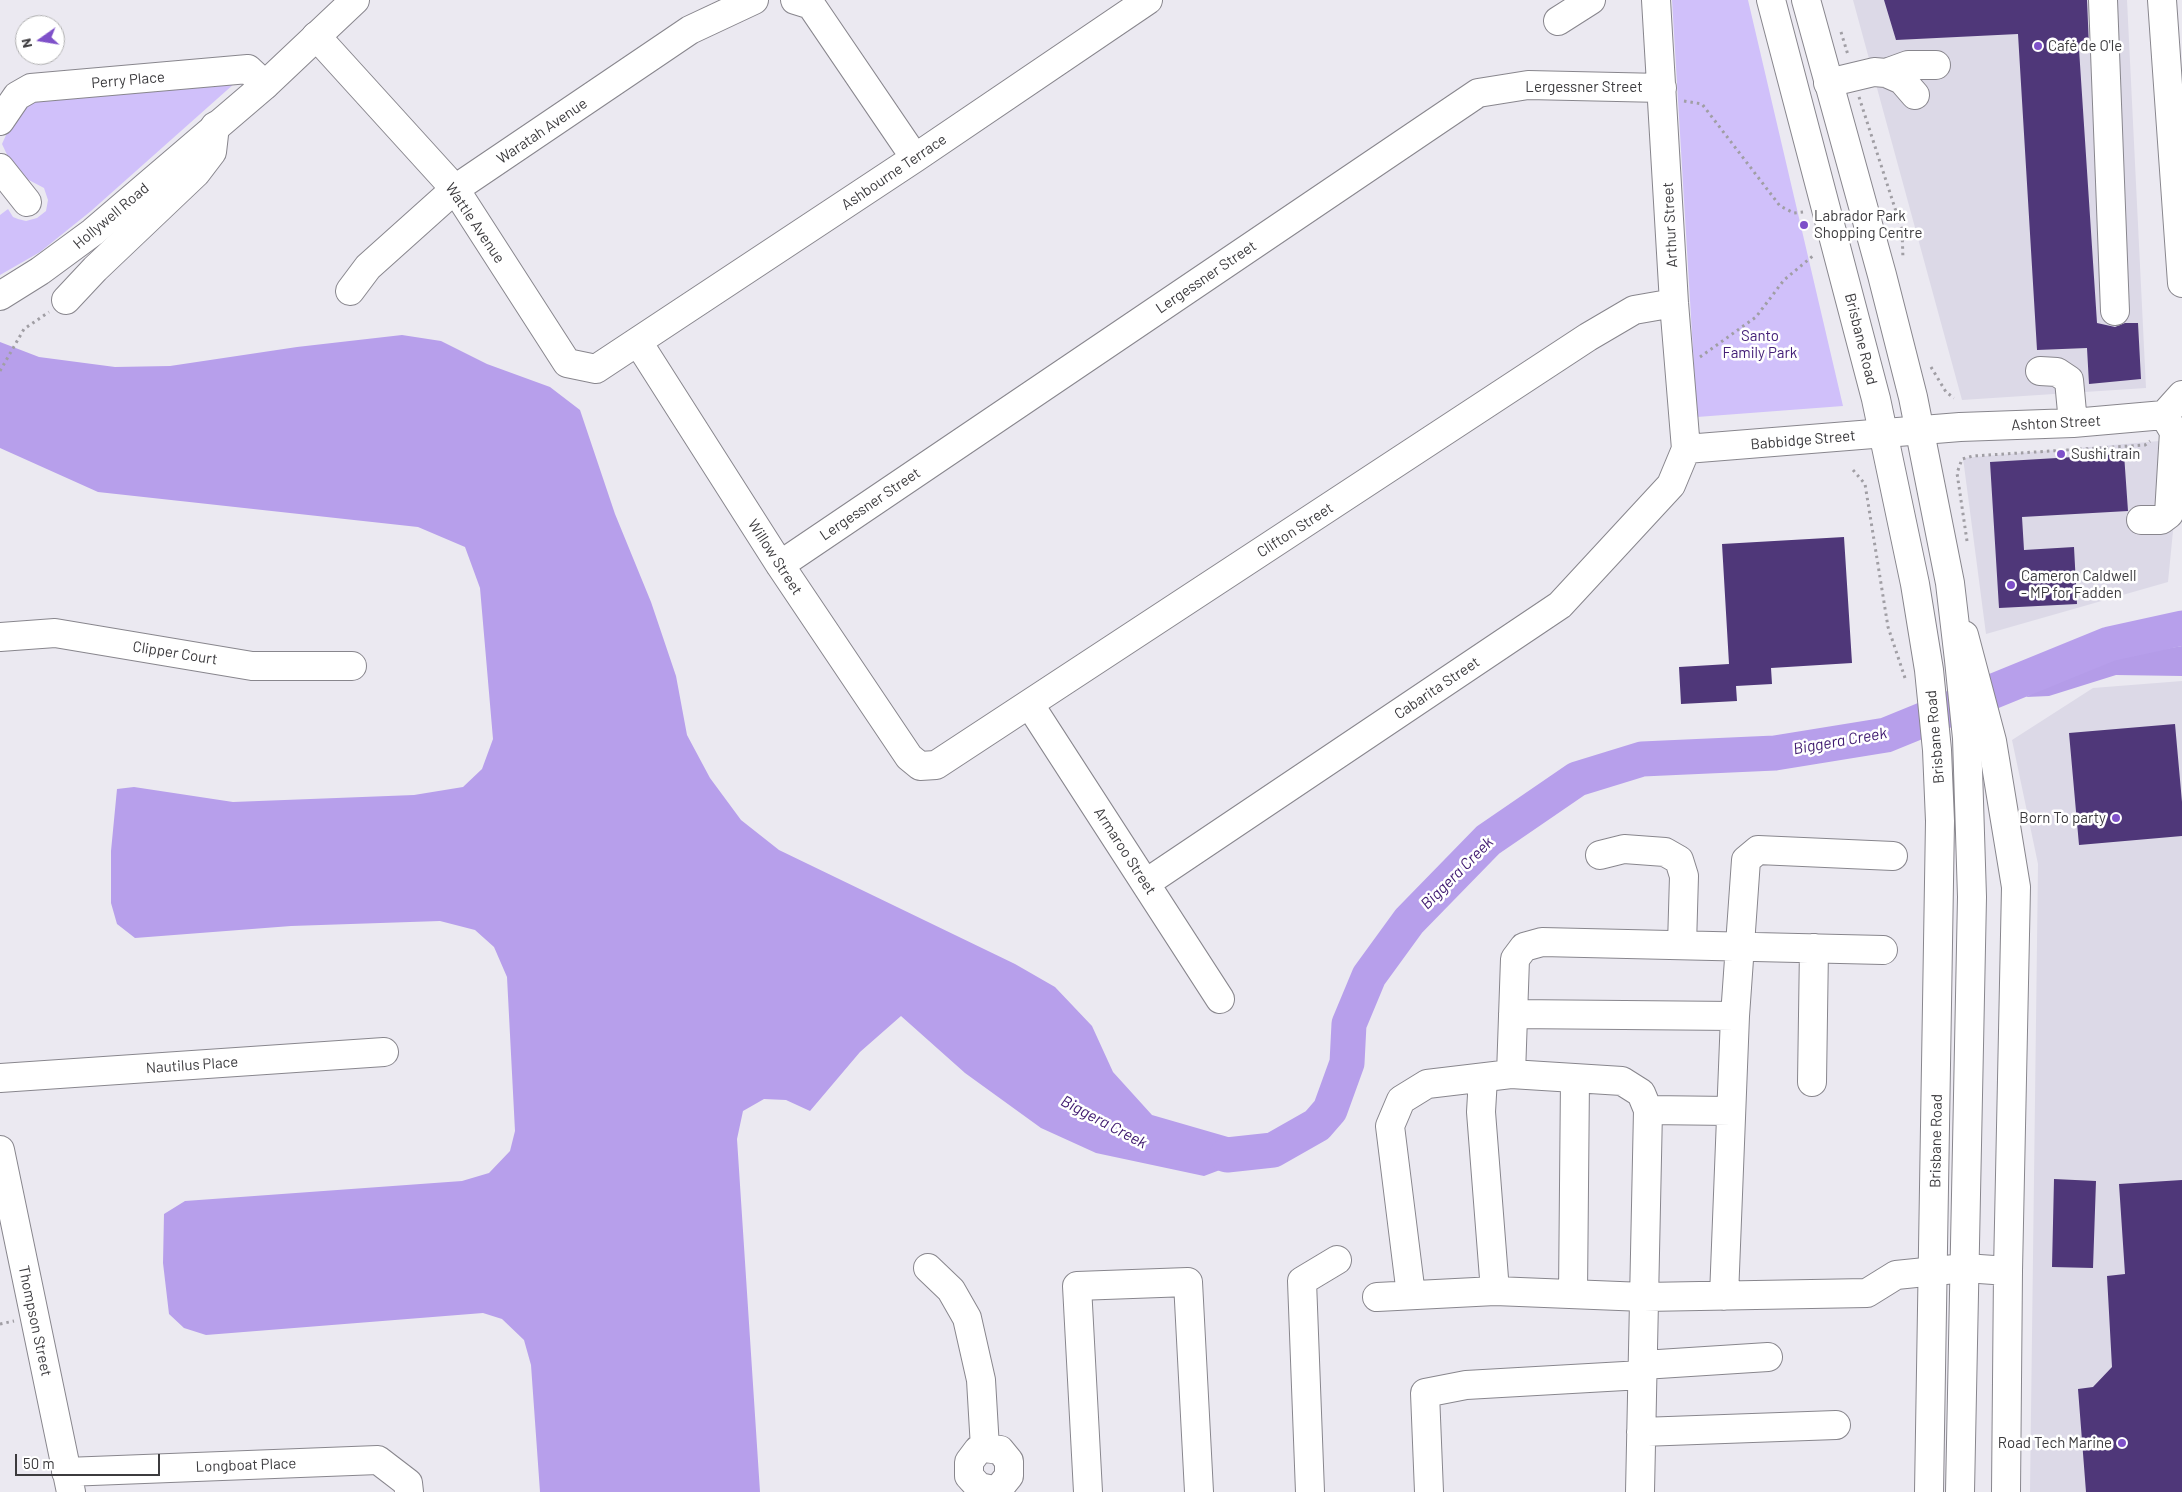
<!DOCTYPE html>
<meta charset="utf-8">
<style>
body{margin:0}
#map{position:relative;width:2182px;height:1492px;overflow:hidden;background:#ebe9f1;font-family:Barlow,sans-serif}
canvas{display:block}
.north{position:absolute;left:15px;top:15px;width:50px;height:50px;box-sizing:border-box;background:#fff;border:1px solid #b1b1b2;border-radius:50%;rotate:257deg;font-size:14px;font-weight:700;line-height:20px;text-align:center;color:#3c3b3e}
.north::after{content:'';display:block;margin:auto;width:18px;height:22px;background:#7e50c9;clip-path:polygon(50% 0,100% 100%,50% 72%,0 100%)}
.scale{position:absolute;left:15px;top:1454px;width:145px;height:22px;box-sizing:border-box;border:2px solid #3c3b3e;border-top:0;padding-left:6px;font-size:15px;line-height:18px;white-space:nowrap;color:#3c3b3e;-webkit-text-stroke:4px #fff;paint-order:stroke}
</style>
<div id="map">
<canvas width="2182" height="1492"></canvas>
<div class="north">N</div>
<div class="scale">50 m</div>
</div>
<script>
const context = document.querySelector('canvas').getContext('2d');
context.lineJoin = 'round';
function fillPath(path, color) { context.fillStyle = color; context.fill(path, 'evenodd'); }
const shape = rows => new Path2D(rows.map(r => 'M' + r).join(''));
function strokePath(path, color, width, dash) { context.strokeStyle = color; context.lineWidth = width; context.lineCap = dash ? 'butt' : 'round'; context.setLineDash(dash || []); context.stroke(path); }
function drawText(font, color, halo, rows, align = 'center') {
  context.font = font + ' Barlow,sans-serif'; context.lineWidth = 5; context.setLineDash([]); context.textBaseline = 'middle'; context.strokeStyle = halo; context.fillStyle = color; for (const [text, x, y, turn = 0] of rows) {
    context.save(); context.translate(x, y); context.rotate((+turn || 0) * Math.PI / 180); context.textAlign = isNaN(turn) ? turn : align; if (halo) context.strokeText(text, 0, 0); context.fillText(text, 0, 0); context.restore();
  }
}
const built = shape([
 [1853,0,2127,0,2146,388,1962,400],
 [2182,439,2168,582,1986,634,1963,458],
 [2182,681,2182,1492,2030,1492,2038,864,2012,740,2093,688]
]);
const green = shape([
 [1672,0,1748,0,1843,406,1697,417],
 [235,83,91,211,40,252,0,275,0,215,8,209,13,217,18,219,26,221,37,218,46,211,48,200,44,188,27,179,10,161,2,144,6,135,26,105,47,99]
]);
const forest = shape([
 [2182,646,2182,676,2116,675,2049,696,2026,697,2087,662]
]);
const water = shape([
 [402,335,441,341,487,364,550,387,580,410,615,514,651,602,676,676,687,735,710,778,741,820,779,850,1015,964,1055,987,1092,1026,1113,1072,1152,1115,1273,1150,1204,1176,1096,1153,1041,1128,965,1073,901,1016,860,1052,810,1111,786,1100,764,1099,743,1111,737,1139,760,1492,540,1492,531,1365,524,1340,502,1319,483,1313,206,1335,184,1328,169,1314,163,1263,164,1214,185,1201,462,1181,489,1173,510,1151,515,1131,507,977,494,947,475,930,440,921,291,926,135,938,117,924,111,903,111,851,117,789,134,787,233,802,414,795,463,787,482,769,493,739,480,588,465,547,418,527,98,492,0,448,0,342,39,357,115,367,170,366,297,347]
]);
const river = shape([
 [1227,1155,1273,1150,1317,1125,1330,1110,1347,1063,1349,1024,1369,976,1409,921,1488,840,1577,779,1642,759,1775,753,1886,735,2109,644,2182,628]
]);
const building = shape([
 [1884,0,2087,0,2089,47,2079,49,2097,323,2115,327,2125,323,2138,323,2141,379,2089,384,2087,348,2037,350,2018,34,1896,40],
 [2124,454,2128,511,2022,517,2024,550,2074,547,2077,604,1999,608,1990,462],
 [1844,537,1852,663,1771,668,1772,684,1736,686,1737,701,1681,704,1679,667,1729,664,1722,544],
 [2175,724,2182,802,2182,836,2079,845,2069,733],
 [2054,1179,2096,1181,2093,1268,2052,1267],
 [2182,1180,2182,1492,2086,1492,2078,1389,2093,1387,2112,1367,2107,1276,2125,1274,2119,1184]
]);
const path = shape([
 [1841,32,1848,55],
 [1859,97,1902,230,1903,259],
 [1684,101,1702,104,1780,206,1794,213,1803,212],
 [1700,357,1756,317,1784,280,1814,255],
 [1931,367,1946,392,1954,398],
 [0,371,24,329,49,312],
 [1853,470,1865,484,1888,627,1905,678],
 [1967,541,1957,473,1962,459,1973,456,2145,445,2150,441],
 [0,1324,14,1321]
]);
const minor = shape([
 [795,0,811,5,915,158],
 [2103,0,2115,311],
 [2162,0,2182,283],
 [1558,21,1591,0],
 [316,36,455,189,567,363,596,369,915,158,1148,0],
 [1886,73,1908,65,1936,65],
 [1828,83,1874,72,1886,73,1902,80,1915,95],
 [0,121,17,96,31,88,248,69,265,85],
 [0,168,27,202],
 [350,291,368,267,455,189,690,30,754,0],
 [66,300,95,269,196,173,212,152,215,126],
 [638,342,780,565,909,757,920,766,936,765,1588,337,1634,310,1674,303],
 [2040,371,2057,372,2069,380,2073,423],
 [1686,449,1960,427,2073,423,2164,415,2182,395],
 [2141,520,2161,520,2169,514,2174,432,2164,415],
 [780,565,1478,93,1528,85,1662,88],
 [1964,635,1992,741,2016,887,2008,1271,2006,1492],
 [0,637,55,633,252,666,352,666],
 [1030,705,1220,999],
 [1600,855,1624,849,1665,852,1679,860,1684,876,1682,945],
 [1146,883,1560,605,1671,485,1686,449,1674,303,1656,0],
 [1513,1014,1735,1016,1746,860,1758,850,1893,856],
 [1511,1074,1515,959,1524,947,1542,942,1883,950],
 [0,1078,384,1052],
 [1483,1078,1481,1112,1495,1291],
 [1812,1082,1814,948],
 [1648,1110,1731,1111],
 [0,1150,71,1492],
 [928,1268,951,1290,967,1318,981,1380,985,1448],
 [1573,1294,1575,1078],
 [1411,1295,1390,1126,1401,1100,1427,1084,1511,1074,1622,1081,1641,1093,1648,1110,1640,1492],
 [1724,1296,1735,1016],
 [1377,1297,1495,1291,1644,1297,1867,1293,1896,1275,1965,1268,2008,1271],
 [1643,1365,1768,1357],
 [1641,1432,1836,1425],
 [66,1472,378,1460,408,1483,409,1492],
 [979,1487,993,1490,1000,1487,1009,1476,1009,1461,1000,1450,985,1448,978,1450,969,1462,969,1476,979,1487,979,1492],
 [1088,1492,1077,1286,1188,1282,1199,1492],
 [1310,1492,1302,1281,1337,1260],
 [1429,1492,1425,1393,1466,1385,1642,1375]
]);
const major = shape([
 [0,296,40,271,93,232,265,85,355,0]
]);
const highway = shape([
 [1771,0,1876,399,1915,584,1929,670,1937,750,1940,821,1929,1492],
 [1806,0,1882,275,1913,397,1950,583,1959,660,1967,738,1972,897,1960,1492]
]);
const markers = [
 [2038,46,5,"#7e50c9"],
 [1804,225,5,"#7e50c9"],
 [2061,454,5,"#7e50c9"],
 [2011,585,5,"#7e50c9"],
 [2116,818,5,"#7e50c9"],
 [2122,1443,5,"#7e50c9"]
];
const poiNames = [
 ["Café de O'le",2048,46],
 ["Labrador Park",1814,216],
 ["Shopping Centre",1814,233],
 ["Sushi train",2071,454],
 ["Cameron Caldwell",2021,576],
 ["- MP for Fadden",2021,593],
 ["Born To party",2106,818,"right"],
 ["Road Tech Marine",2112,1443,"right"]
];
const streetNames = [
 ["Perry Place",128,80,-5],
 ["Lergessner Street",1584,87],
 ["Waratah Avenue",542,131,-34],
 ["Ashbourne Terrace",894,172,-34],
 ["Hollywell Road",111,216,-40],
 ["Wattle Avenue",475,223,56],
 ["Arthur Street",1670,225,-93],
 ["Lergessner Street",1206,277,-34],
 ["Brisbane Road",1861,339,76],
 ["Ashton Street",2056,423,-3],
 ["Babbidge Street",1803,440,-5],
 ["Lergessner Street",870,504,-34],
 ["Clifton Street",1295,530,-33],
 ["Willow Street",775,557,57],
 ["Clipper Court",175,653,9],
 ["Cabarita Street",1437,688,-34],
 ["Brisbane Road",1935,737,-95],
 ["Armaroo Street",1125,851,57],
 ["Nautilus Place",192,1065,-4],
 ["Brisbane Road",1936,1141,-89],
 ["Thompson Street",35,1321,78],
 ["Longboat Place",246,1465,-2]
];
const parkNames = [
 ["Santo",1760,336],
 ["Family Park",1760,353]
];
const waterNames = [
 ["Biggera Creek",1840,741,-10],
 ["Biggera Creek",1457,873,-45],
 ["Biggera Creek",1104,1122,28]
];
fillPath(built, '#dcd9e7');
fillPath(green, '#d0c0fa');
fillPath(forest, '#b49ce8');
fillPath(water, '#b79feb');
strokePath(river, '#b79feb', 35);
fillPath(building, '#4f3779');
strokePath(minor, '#88868d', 30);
strokePath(major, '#88868d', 30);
strokePath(highway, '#88868d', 30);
strokePath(path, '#a09ea4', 3, [2.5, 4]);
strokePath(minor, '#fff', 28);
strokePath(major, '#fff', 28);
strokePath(highway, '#fff', 28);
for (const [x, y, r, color] of markers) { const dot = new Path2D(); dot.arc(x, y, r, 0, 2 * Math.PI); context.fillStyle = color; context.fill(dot); strokePath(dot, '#fff', 2); }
drawText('15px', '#3c3b3e', '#fff', poiNames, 'left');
drawText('15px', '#3c3b3e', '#fff', streetNames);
drawText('15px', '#442077', '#fff', parkNames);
drawText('italic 16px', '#3e186f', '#fff', waterNames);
</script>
